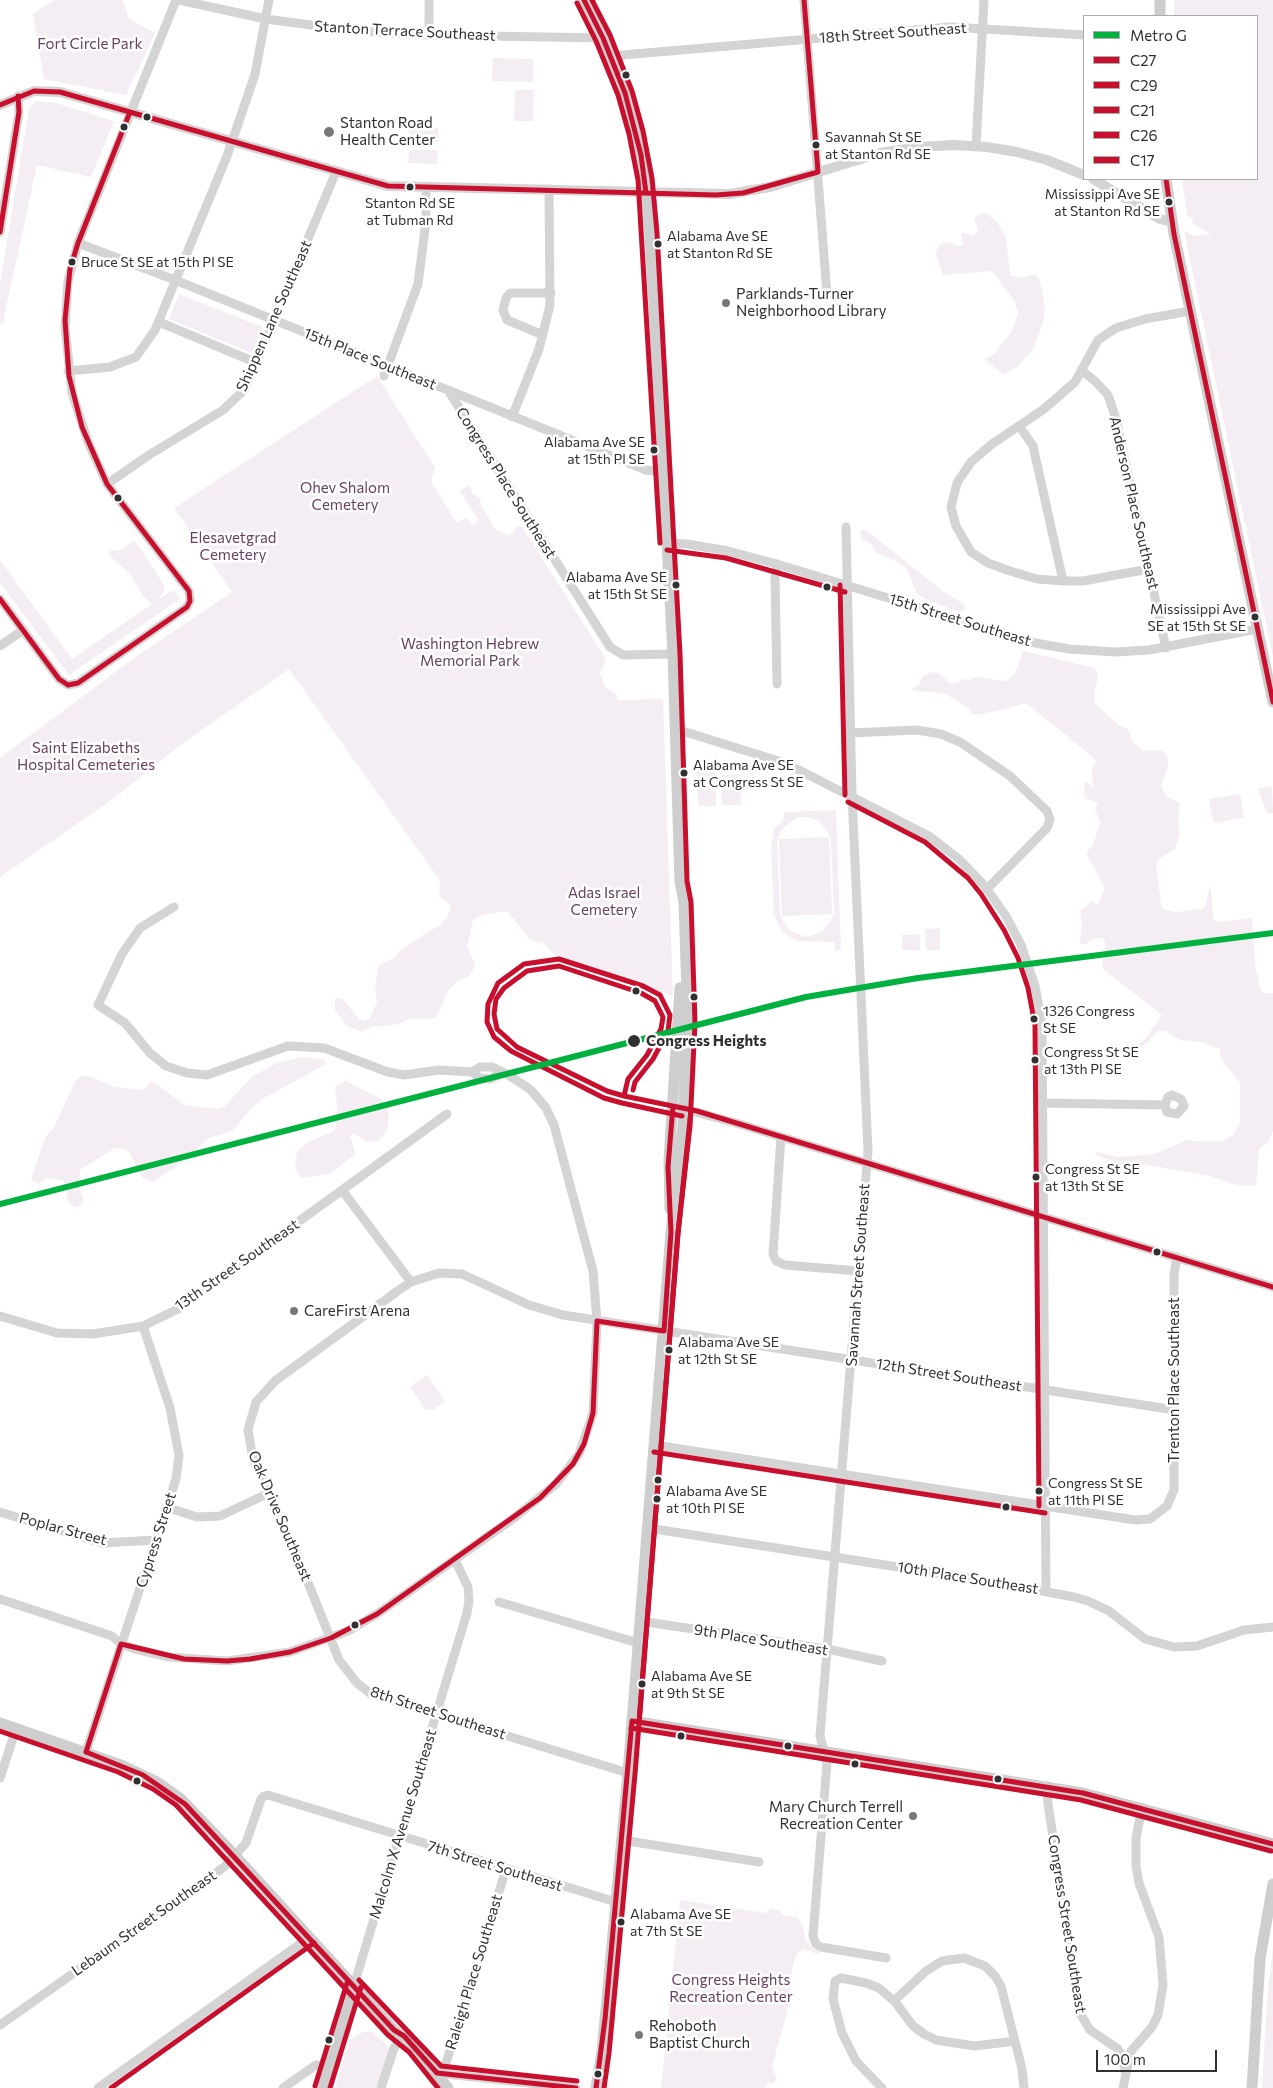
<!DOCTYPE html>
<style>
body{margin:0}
#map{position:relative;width:1273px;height:2088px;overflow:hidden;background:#fff;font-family:Commissioner,sans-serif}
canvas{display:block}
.legend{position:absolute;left:1083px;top:15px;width:175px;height:165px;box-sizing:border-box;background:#fff;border:1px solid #acacac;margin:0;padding:6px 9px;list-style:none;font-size:15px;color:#303030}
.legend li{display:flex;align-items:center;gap:10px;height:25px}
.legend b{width:25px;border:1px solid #acacac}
.scale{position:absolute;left:1096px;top:2050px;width:121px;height:22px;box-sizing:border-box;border:2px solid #303030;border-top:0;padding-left:6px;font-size:15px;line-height:18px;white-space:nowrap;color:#303030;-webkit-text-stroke:4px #fff;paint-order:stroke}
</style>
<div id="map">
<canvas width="1273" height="2088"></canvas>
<ul class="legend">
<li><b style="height:6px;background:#00b140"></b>Metro G</li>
<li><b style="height:6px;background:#c8102e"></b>C27</li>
<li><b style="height:6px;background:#c8102e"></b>C29</li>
<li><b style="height:6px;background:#c8102e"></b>C21</li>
<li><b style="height:6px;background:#c8102e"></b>C26</li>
<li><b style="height:6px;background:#c8102e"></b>C17</li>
</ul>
<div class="scale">100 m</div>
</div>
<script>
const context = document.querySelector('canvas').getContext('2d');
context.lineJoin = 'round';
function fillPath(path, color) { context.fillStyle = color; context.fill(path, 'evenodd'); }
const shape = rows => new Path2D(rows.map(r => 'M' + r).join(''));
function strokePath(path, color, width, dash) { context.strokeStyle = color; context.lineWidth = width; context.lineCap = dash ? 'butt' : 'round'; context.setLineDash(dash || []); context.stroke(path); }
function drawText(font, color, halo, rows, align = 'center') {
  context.font = font + ' Commissioner,sans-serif'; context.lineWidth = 5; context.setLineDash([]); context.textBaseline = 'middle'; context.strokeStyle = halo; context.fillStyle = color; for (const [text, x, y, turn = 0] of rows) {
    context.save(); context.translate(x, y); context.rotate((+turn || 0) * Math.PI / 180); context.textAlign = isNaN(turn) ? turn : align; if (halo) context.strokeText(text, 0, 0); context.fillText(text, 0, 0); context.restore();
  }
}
const green = shape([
 [54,0,123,0,129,19,155,33,126,95,44,79,33,14],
 [1174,0,1273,0,1273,657,1184,231,1195,236,1206,234,1213,236,1192,223,1194,220,1187,215,1182,179,1257,179,1257,16,1174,16],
 [493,58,533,59,533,82,492,81],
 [515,90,534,90,533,121,514,121],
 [36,101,56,103,114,121,91,177,37,165,4,317,4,322,0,325,0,283,29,109],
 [409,128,438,128,438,142,409,141],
 [409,150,438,150,437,164,408,163],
 [986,213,997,222,1006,237,1010,275,1022,278,1036,274,1041,285,1045,310,1043,323,1033,349,1017,367,1003,375,985,359,994,354,1012,331,1018,313,1015,302,992,271,943,275,936,254,938,246,946,242,961,246,963,244,961,234,963,232,971,236,975,235,978,230,974,219,979,214],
 [179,294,262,327,252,353,169,319],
 [377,376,435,468,431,482,457,523,466,518,473,525,479,520,460,491,470,485,472,493,481,499,480,503,495,529,508,535,515,531,517,526,522,527,606,659,600,673,605,688,615,693,618,700,663,699,673,996,554,955,542,941,537,943,529,939,508,912,504,911,479,916,473,920,467,947,475,963,473,970,468,977,457,981,448,991,436,1017,431,1019,411,1018,399,1024,371,1027,362,1032,347,1026,335,1010,335,998,342,998,359,1019,364,1021,370,1018,377,1002,375,990,378,966,395,957,400,950,440,925,448,916,451,906,440,897,439,887,441,882,289,669,183,743,113,799,0,877,0,758,138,655,232,592,174,508],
 [865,529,944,592,965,605,964,610,959,612,930,601,917,594,907,569,898,562,877,553,869,542,861,539,860,531],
 [134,541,143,552,164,585,164,591,157,600,174,590,180,599,69,675,0,583,0,560,72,659,152,604,143,596,131,575,108,554,111,550,118,551],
 [1023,651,1095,668,1098,676,1094,695,1095,704,1120,726,1128,729,1132,740,1142,751,1161,750,1167,755,1168,767,1161,785,1165,795,1180,804,1178,821,1180,834,1175,849,1159,859,1156,866,1162,909,1176,912,1202,909,1206,905,1210,885,1214,921,1219,922,1252,918,1255,964,1259,985,1263,993,1273,993,1273,1131,1268,1142,1259,1149,1256,1186,1237,1185,1209,1176,1144,1164,1135,1168,1129,1167,1096,1155,1097,1152,1117,1157,1147,1155,1157,1153,1187,1140,1211,1142,1225,1140,1233,1135,1240,1123,1240,1083,1221,1059,1220,1049,1201,1042,1180,1040,1165,1031,1158,1031,1146,1044,1136,1049,1134,1054,1125,1057,1146,1038,1162,1015,1103,969,1102,960,1106,945,1103,938,1097,938,1084,945,1080,943,1082,924,1080,911,1092,901,1098,904,1105,888,1086,853,1093,845,1100,823,1095,809,1098,802,1085,799,1084,795,1085,781,1094,788,1092,776,1092,769,1096,763,1094,758,1026,703,1003,710,974,715,967,707,946,694,912,690,914,687,919,685,922,677,932,672,939,673,950,683,958,683,961,679,970,680,973,677,1007,681,1015,674],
 [697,771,715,771,716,806,698,806],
 [740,774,741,805,722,805,721,775],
 [1272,786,1273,813,1267,814,1258,789],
 [1240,794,1244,818,1213,823,1209,799],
 [836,810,841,950,835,951,834,942,796,941,781,930,774,915,771,846,773,834,775,828,784,819,784,812],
 [798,817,807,817,819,821,829,834,831,840,834,911,832,918,822,932,806,937,789,930,781,918,780,912,777,842,782,829],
 [829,837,832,914,782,916,779,839],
 [940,928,940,950,926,950,925,929],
 [920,934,920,950,902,950,902,935],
 [302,1057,324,1059,326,1064,264,1098,251,1108,233,1131,209,1138,187,1159,153,1182,143,1178,129,1152,125,1149,115,1148,80,1170,79,1187,84,1203,77,1207,69,1204,64,1181,46,1178,38,1184,31,1179,46,1136,53,1129,75,1082,81,1075,91,1077,115,1087,144,1090,150,1082,156,1083,184,1105,217,1109,224,1107,253,1076,277,1063],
 [346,1081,381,1099,389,1114,387,1130,379,1141,368,1142,354,1134,350,1135,355,1154,330,1174,301,1178,295,1169,297,1151,310,1141,330,1133,336,1128,337,1106,335,1086],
 [427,1375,445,1401,433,1410,426,1410,410,1387],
 [680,1900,766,1913,771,1908,780,1911,783,1915,797,1917,803,1927,806,1942,821,1953,818,1954,803,1949,796,1955,791,1974,788,2010,772,2066,777,2079,772,2084,768,2082,766,2088,661,2088],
 [1273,1947,1273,2088,1262,2088,1267,2001],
 [363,2032,373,2032,389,2047,377,2088,335,2088,350,2039]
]);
const minor = shape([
 [179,0,266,19,356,31,429,35,603,38],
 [804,0,827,294],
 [429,35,429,0],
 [611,56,950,27,1084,35],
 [976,146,984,0],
 [0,232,19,112,18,96],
 [78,243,175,280,646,470,663,472],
 [159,322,257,363],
 [543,335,507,320,503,310,506,298,510,293,551,293],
 [1081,370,1095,381,1108,395,1116,419,1166,648],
 [68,371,110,367,136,357,155,330,227,156,249,92,255,74,269,0],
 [384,376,418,284,426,221,426,187],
 [448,390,610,647,623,655,673,654],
 [512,417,539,349,550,305,549,189],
 [1020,427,1033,446,1063,581],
 [107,484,149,455,223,410,245,389,336,172],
 [846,527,852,795,868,1151,820,1736,827,1763,813,1936,816,1944,821,1947,886,1958],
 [667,543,687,544,728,551,777,564,1035,643,1069,649,1115,652,1149,650,1257,629],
 [1149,569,1083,581,1063,581,1037,579,1010,571,988,563,971,552,956,526,951,507,957,483,971,462,992,444,1044,409,1068,388,1075,382,1098,340,1116,328,1145,319,1190,311],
 [0,599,59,679,68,685,78,683,154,630,187,607,190,601,189,591,107,484,88,442,72,393,65,327,68,281,78,243,176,0],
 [0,646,23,630],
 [777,684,775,577,777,564],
 [676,729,785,763,929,836,959,859,984,885,1006,916,1021,945,1035,986,1042,1024,1046,1590],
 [850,733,917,730,941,734,960,742,1010,776,1047,811,1050,819,1047,828,987,889],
 [174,907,140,928,122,954,98,1005,125,1023,150,1053,166,1066,187,1073,207,1075,288,1046,324,1048,388,1072,404,1075,439,1070,472,1072,480,1078,490,1079,502,1073],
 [1172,1095,1181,1099,1184,1106,1177,1114,1167,1112,1165,1105,1168,1097,1172,1095],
 [1043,1103,1165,1105],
 [677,1107,736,1123,1273,1287],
 [781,1137,773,1254,776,1261,785,1265,858,1271],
 [342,1190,411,1282],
 [0,1316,57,1333,93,1334,143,1326,178,1309,447,1114],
 [655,1445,1135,1520,1150,1519,1167,1506,1174,1490,1174,1274,1177,1257],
 [166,1507,197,1517,220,1516,269,1493],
 [0,1512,102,1543,156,1540],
 [648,1528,988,1581,1074,1597,1088,1601,1109,1611,1145,1639,1174,1647,1197,1646,1244,1630,1273,1627],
 [0,1599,112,1636,121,1644,135,1649,169,1657,227,1661,290,1652,348,1631,377,1614,514,1518,556,1484,579,1454,593,1413,597,1321,593,1271,554,1125,546,1108,531,1090,507,1074,492,1067,480,1067,472,1072],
 [499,1602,638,1643],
 [640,1621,827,1649,882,1661],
 [86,1752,176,1479,179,1455,170,1408,143,1326],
 [628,1773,371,1694,357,1683,339,1660,293,1545,253,1459,248,1430,256,1402,275,1381,399,1290,411,1282,439,1273,462,1274,529,1305,563,1315,1175,1410],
 [0,1778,16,1729],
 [1047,1786,1048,1804,1080,2013,1090,2030,1118,2049,1123,2059,1126,2074],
 [622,1840,759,1862],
 [354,1985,467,1613,469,1601,468,1587,455,1560],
 [894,2001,926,1971,942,1961,964,1958,985,1966,995,1976,1001,1986,1022,2069,1024,2088],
 [0,2025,224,1867,246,1843,261,1799,264,1796,268,1795,616,1902],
 [437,2073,446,2063,506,1869],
 [437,2073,576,2088],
 [98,2088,310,1937],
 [283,2088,316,2065,329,2066],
 [381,2088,394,2048,404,2036],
 [882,2088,856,2061,842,2033,833,1999,835,1981,841,1978,866,1983,879,1988,896,2003,913,2026,924,2034,936,2040,975,2046,1015,2041],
 [1123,2088,1131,2051,1152,2027,1158,2015,1163,1985,1159,1937,1139,1883,1136,1866,1136,1838,1142,1808]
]);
const tertiary = shape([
 [0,105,34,91,60,92,388,186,730,194,770,187,880,153,919,147,953,145,987,147,1017,152,1047,160,1084,175],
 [1093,179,1160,219,1172,222]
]);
const secondary = shape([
 [584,0,603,38,625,93,636,132,645,179,650,233,673,654,680,882,684,902,688,1023,683,1126,671,1232,628,1773,602,2052,596,2088],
 [1160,16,1160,0],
 [1166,179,1174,234,1273,702],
 [670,1209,669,1160,680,988],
 [632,1721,1083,1793,1273,1844],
 [0,1723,121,1765,157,1782,181,1799,227,1847,394,2030,414,2047,448,2088],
 [322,2088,354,1985],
 [1252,2088,1260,1959,1273,1884]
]);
const bus1 = shape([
 [1166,179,1174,234,1273,702],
 [559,966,641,993,655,1001,663,1017,661,1029,647,1055,628,1079,624,1096,607,1091,517,1047,497,1029,494,1014,496,999,504,988,527,971,559,966],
 [624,1096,697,1111,1273,1287],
 [597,1321,664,1331],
 [664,1331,671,1232,668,1167,673,1106],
 [121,1644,184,1659,227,1661,250,1659,290,1652,331,1638,377,1614,540,1498,573,1464,584,1444,593,1413,597,1321],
 [632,1721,1083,1793,1273,1844],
 [86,1752,143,1775,185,1804,394,2030,404,2036,437,2073,576,2088],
 [86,1752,121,1644],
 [596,2088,605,2019,632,1721]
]);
const bus2 = shape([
 [577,3,596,41,618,95,629,134,638,180,660,543],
 [667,550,726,558,845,592],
 [840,585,845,795],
 [848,802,925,842,968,878,981,894,1004,930,1018,958,1028,988,1035,1025,1039,1506],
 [622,1103,604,1098,511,1051,494,1037,487,1022,488,1004,498,983,524,964,559,959,643,986,660,995,670,1015,668,1031,653,1059,635,1082,633,1090],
 [622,1103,682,1116],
 [654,1452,1045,1513],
 [639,1722,678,1233,691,1110],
 [631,1728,1081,1800,1271,1851]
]);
const bus3 = shape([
 [592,0,610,35,632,91,643,131,652,178,657,233,680,654,687,881,691,902,695,1023,690,1126,678,1233,635,1774,609,2053,604,2088],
 [359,1980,441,2066,577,2081],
 [315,2086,347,1983]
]);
const bus4 = shape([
 [584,0,603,38,625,93,641,155,646,193],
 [0,105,34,91,60,92,388,186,716,195,743,193,818,172,804,0],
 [130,112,78,243,70,269,65,320,69,376,82,427,107,484,189,591,190,601],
 [0,232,19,112,18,96],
 [0,599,59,679,68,685],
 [68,685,78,683,187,607,190,601]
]);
const bus5 = shape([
 [0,1731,118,1772,153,1789,176,1805,388,2035,409,2052,438,2088],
 [111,2088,314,1943],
 [330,2088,361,1987]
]);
const metro1 = shape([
 [0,1204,806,997,918,978,1273,933]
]);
const markers = [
 [626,75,4.5,"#303030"],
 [147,117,4.5,"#303030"],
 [124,127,4.5,"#303030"],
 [329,132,6,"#787878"],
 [816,145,4.5,"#303030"],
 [410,187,4.5,"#303030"],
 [1169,202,4.5,"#303030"],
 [658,244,4.5,"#303030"],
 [72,262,4.5,"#303030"],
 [726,303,5,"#787878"],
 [654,450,4.5,"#303030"],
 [118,498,4.5,"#303030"],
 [676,585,4.5,"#303030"],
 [827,587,4.5,"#303030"],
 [1255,617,4.5,"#303030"],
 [684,773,4.5,"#303030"],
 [636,991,4.5,"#303030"],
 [694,997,4.5,"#303030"],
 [1034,1019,4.5,"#303030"],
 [634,1041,7,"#303030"],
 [1035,1060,4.5,"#303030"],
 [1036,1177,4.5,"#303030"],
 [1157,1252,4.5,"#303030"],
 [294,1311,5,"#787878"],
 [669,1350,4.5,"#303030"],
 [658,1480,4.5,"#303030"],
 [1039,1491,4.5,"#303030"],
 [657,1499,4.5,"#303030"],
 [1006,1507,4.5,"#303030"],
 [355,1625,4.5,"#303030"],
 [642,1684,4.5,"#303030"],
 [681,1736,4.5,"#303030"],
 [788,1746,4.5,"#303030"],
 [855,1764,4.5,"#303030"],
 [998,1779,4.5,"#303030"],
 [137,1781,4.5,"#303030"],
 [913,1816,5,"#787878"],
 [621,1922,4.5,"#303030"],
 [639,2035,5,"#787878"],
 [329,2040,4.5,"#303030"],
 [598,2074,4.5,"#303030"]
];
const busNames = [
 ["Savannah St SE",825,137],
 ["at Stanton Rd SE",825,154],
 ["Mississippi Ave SE",1160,194,"right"],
 ["at Stanton Rd SE",1160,211,"right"],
 ["Stanton Rd SE",410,203,"center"],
 ["at Tubman Rd",410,220,"center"],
 ["Alabama Ave SE",667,236],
 ["at Stanton Rd SE",667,253],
 ["Bruce St SE at 15th Pl SE",81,262],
 ["Alabama Ave SE",645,442,"right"],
 ["at 15th Pl SE",645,459,"right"],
 ["Alabama Ave SE",667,577,"right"],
 ["at 15th St SE",667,594,"right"],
 ["Mississippi Ave",1246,609,"right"],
 ["SE at 15th St SE",1246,626,"right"],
 ["Alabama Ave SE",693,765],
 ["at Congress St SE",693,782],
 ["1326 Congress",1043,1011],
 ["St SE",1043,1028],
 ["Congress St SE",1044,1052],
 ["at 13th Pl SE",1044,1069],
 ["Congress St SE",1045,1169],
 ["at 13th St SE",1045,1186],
 ["Alabama Ave SE",678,1342],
 ["at 12th St SE",678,1359],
 ["Congress St SE",1048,1483],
 ["at 11th Pl SE",1048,1500],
 ["Alabama Ave SE",666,1491],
 ["at 10th Pl SE",666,1508],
 ["Alabama Ave SE",651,1676],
 ["at 9th St SE",651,1693],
 ["Alabama Ave SE",630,1914],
 ["at 7th St SE",630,1931]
];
const streetNames = [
 ["Stanton Terrace Southeast",405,31,3],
 ["18th Street Southeast",893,33,-4],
 ["Shippen Lane Southeast",274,316,-66],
 ["15th Place Southeast",370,359,22],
 ["Congress Place Southeast",506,483,58],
 ["Anderson Place Southeast",1134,503,77],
 ["15th Street Southeast",960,620,17],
 ["13th Street Southeast",237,1265,-35],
 ["Savannah Street Southeast",858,1275,-86],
 ["12th Street Southeast",949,1375,9],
 ["Trenton Place Southeast",1174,1380,-90],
 ["Oak Drive Southeast",280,1516,67],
 ["Poplar Street",63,1529,15],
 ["Cypress Street",156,1540,-72],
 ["10th Place Southeast",968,1578,9],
 ["9th Place Southeast",761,1640,9],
 ["8th Street Southeast",438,1713,18],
 ["Malcolm X Avenue Southeast",403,1824,-73],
 ["7th Street Southeast",495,1866,17],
 ["Lebaum Street Southeast",144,1923,-35],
 ["Congress Street Southeast",1067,1924,81],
 ["Raleigh Place Southeast",474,1972,-73]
];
const parkNames = [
 ["Fort Circle Park",90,44],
 ["Ohev Shalom",345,488],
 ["Cemetery",345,505],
 ["Elesavetgrad",233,538],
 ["Cemetery",233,555],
 ["Washington Hebrew",470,644],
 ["Memorial Park",470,661],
 ["Saint Elizabeths",86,748],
 ["Hospital Cemeteries",86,765],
 ["Adas Israel",604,893],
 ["Cemetery",604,910],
 ["Congress Heights",731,1980],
 ["Recreation Center",731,1997]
];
const poiNames = [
 ["Stanton Road",340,123],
 ["Health Center",340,140],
 ["Parklands-Turner",736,294],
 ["Neighborhood Library",736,311],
 ["CareFirst Arena",304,1311],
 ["Mary Church Terrell",903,1807,"right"],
 ["Recreation Center",903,1824,"right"],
 ["Rehoboth",649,2026],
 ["Baptist Church",649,2043]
];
const stopNames = [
 ["Congress Heights",646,1041]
];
fillPath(green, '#f5edf4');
strokePath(minor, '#d4d4d4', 9);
strokePath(tertiary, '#d4d4d4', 10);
strokePath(secondary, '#cecece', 11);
strokePath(bus1, '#c8102e', 5);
strokePath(bus2, '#c8102e', 5);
strokePath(bus3, '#c8102e', 5);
strokePath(bus4, '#c8102e', 5);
strokePath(bus5, '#c8102e', 5);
strokePath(metro1, '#00b140', 6);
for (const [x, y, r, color] of markers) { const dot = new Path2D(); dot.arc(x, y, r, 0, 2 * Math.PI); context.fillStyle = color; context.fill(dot); strokePath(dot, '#fff', 2); }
drawText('14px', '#303030', '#fff', busNames, 'left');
drawText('15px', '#303030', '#fff', streetNames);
drawText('15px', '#694062', '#fff', parkNames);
drawText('15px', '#303030', '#fff', poiNames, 'left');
drawText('bold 15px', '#303030', '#fff', stopNames, 'left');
</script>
